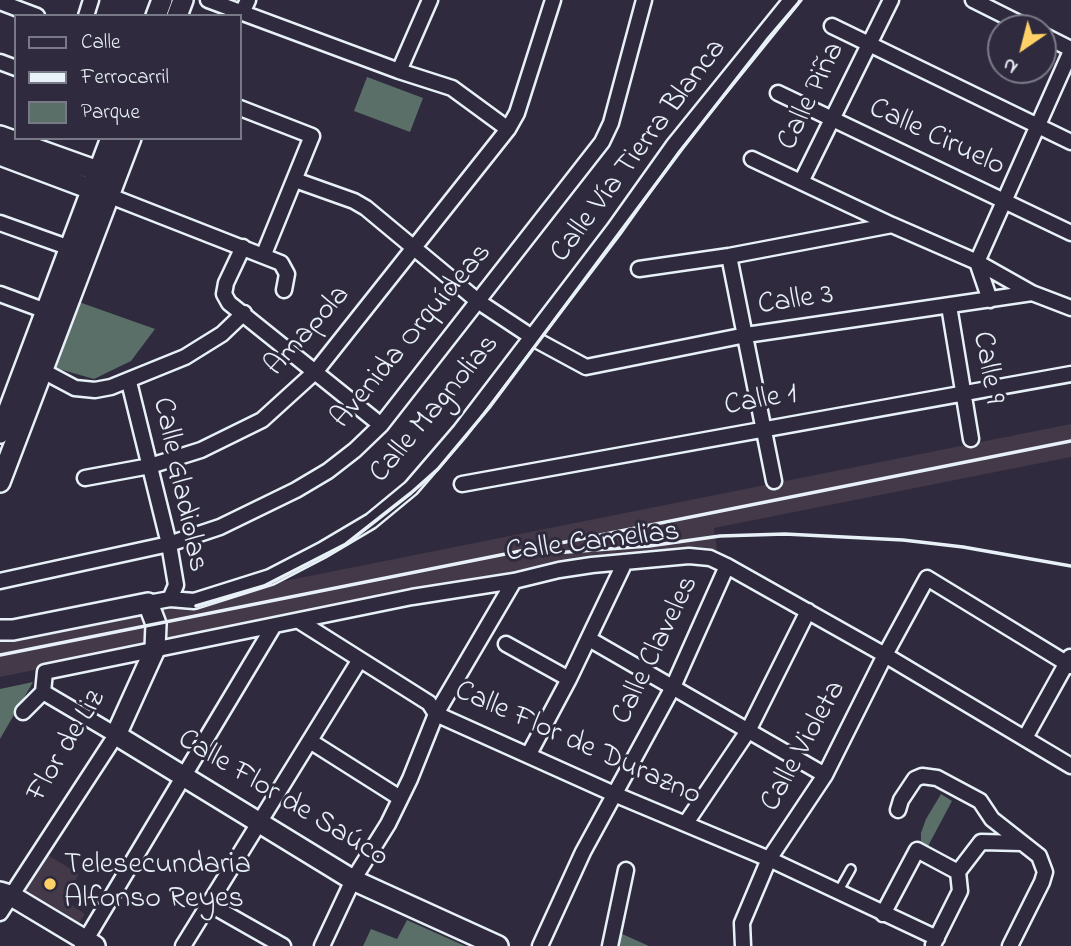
<!DOCTYPE html>
<meta charset="utf-8">
<style>
body{margin:0}
#map{position:relative;width:1071px;height:946px;overflow:hidden;background:#2f2a3d;font-family:"Indie Flower",sans-serif}
canvas{display:block}
.legend{position:absolute;left:14px;top:14px;width:228px;height:126px;box-sizing:border-box;background:#2f2a3d;border:2px solid #797a88;margin:0;padding:9px 12px;list-style:none;font-size:21px;color:#e8f1f8}
.legend li{display:flex;align-items:center;gap:14px;height:35px}
.legend b{width:35px;border:2px solid #797a88}
.north{position:absolute;left:987px;top:14px;width:70px;height:70px;box-sizing:border-box;background:#2f2a3d;border:2px solid #797a88;border-radius:50%;rotate:215deg;font-size:19px;font-weight:700;line-height:28px;text-align:center;color:#e8f1f8}
.north::after{content:'';display:block;margin:auto;width:24px;height:32px;background:#ffd166;clip-path:polygon(50% 0,100% 100%,50% 72%,0 100%)}
</style>
<div id="map">
<canvas width="1071" height="946"></canvas>
<ul class="legend">
<li><b style="height:9px;background:#2f2a3d"></b>Calle</li>
<li><b style="height:9px;background:#e8f1f8"></b>Ferrocarril</li>
<li><b style="height:19px;background:#5a6f68"></b>Parque</li>
</ul>
<div class="north">N</div>
</div>
<script>
const context = document.querySelector('canvas').getContext('2d');
context.lineJoin = 'round';
function fillPath(path, color) { context.fillStyle = color; context.fill(path, 'evenodd'); }
const shape = rows => new Path2D(rows.map(r => 'M' + r).join(''));
function strokePath(path, color, width, dash) { context.strokeStyle = color; context.lineWidth = width; context.lineCap = dash ? 'butt' : 'round'; context.setLineDash(dash || []); context.stroke(path); }
function drawText(font, color, halo, rows, align = 'center') {
  context.font = font + ' "Indie Flower",sans-serif'; context.lineWidth = 6; context.setLineDash([]); context.textBaseline = 'middle'; context.strokeStyle = halo; context.fillStyle = color; for (const [text, x, y, turn = 0] of rows) {
    context.save(); context.translate(x, y); context.rotate((+turn || 0) * Math.PI / 180); context.textAlign = isNaN(turn) ? turn : align; if (halo) context.strokeText(text, 0, 0); context.fillText(text, 0, 0); context.restore();
  }
}
const built = shape([
 [1071,424,1071,457,714,528,717,550,646,555,526,571,0,677,0,642,184,601],
 [46,854,79,874,64,900,85,914,77,926,22,894]
]);
const green = shape([
 [367,77,423,98,410,132,354,111],
 [79,302,155,329,131,361,94,379,52,367],
 [33,682,0,739,0,689],
 [941,794,952,801,927,848,921,841,921,833,926,819],
 [407,920,465,946,363,946,371,929,397,939],
 [620,933,649,946,616,946]
]);
const lane = shape([
 [838,892,851,869]
]);
const street = shape([
 [208,0,399,71,452,88,508,129],
 [973,0,1029,28],
 [0,2,37,16],
 [242,13,248,0],
 [86,16,91,0],
 [832,26,1071,142],
 [1043,35,1071,49],
 [0,62,16,68],
 [399,71,430,0],
 [778,93,1071,233],
 [240,108,312,136,264,254],
 [752,159,892,225,977,262,1032,293,1071,308],
 [295,180,354,201,366,208,479,302,538,341,586,367,746,335,1032,293],
 [802,180,891,0],
 [110,196,281,263,287,274,284,290],
 [0,223,70,248],
 [243,247,226,283,224,294,229,303,381,425],
 [729,256,774,481],
 [639,269,729,256,892,225],
 [0,294,46,311],
 [990,300,977,262,1071,51],
 [949,306,971,439],
 [43,371,75,388,95,390,111,387,185,357,222,334,244,313],
 [129,382,169,544,176,585,170,599],
 [85,478,150,466,201,450,262,420,316,371,508,129,517,113,553,0],
 [462,484,1071,374],
 [0,581,169,544,220,527,296,490,328,471,355,450,381,425,602,142,611,123,644,0],
 [148,603,170,599,194,601,270,577,322,550,371,521,411,488,460,431,614,229,673,146,791,0],
 [299,621,429,703,436,714,614,794,769,859,937,938],
 [589,639,825,775],
 [506,644,569,679],
 [43,692,45,672,412,597,514,581,559,570,592,565,689,556,710,558,727,566,885,655,1071,766],
 [23,712,43,692],
 [1025,738,1070,657],
 [310,741,400,798],
 [529,754,569,679,625,562],
 [898,810,901,800,915,779,922,776,937,778,980,801,992,819,1039,856,1045,872,1042,882,1010,946],
 [686,823,748,731,808,611],
 [209,904,283,946],
 [0,913,116,735,43,692],
 [883,914,917,850,958,872],
 [933,945,960,891,958,872,981,842,1022,843],
 [82,946,273,627],
 [183,946,359,661],
 [322,946,353,880,388,824,410,779,436,714,514,581],
 [540,946,583,852,673,687,727,566],
 [610,946,626,870],
 [743,946,742,923,769,859,825,775,885,655,927,578,1071,666]
]);
const secondary = shape([
 [156,16,162,0],
 [177,16,183,0],
 [0,136,109,175],
 [0,155,104,194],
 [0,433,111,138],
 [0,482,131,138],
 [0,630,13,630,148,603,156,624,155,649,116,735,353,880,498,946],
 [0,892,10,895,95,946]
]);
const rail = shape([
 [553,553,649,546,720,536,785,534,903,540,963,547,1071,566],
 [196,606,264,586,346,544,411,493,438,469,489,408,682,149,767,40,801,0],
 [0,655,1071,441]
]);
const markers = [
 [50,884,7,"#ffd166"]
];
const streetNames = [
 ["Calle Piña",813,97,-64],
 ["Calle Ciruelo",936,139,25],
 ["Calle Vía Tierra Blanca",640,152,-53],
 ["Calle 3",796,302,-8],
 ["Amapola",309,332,-48],
 ["Avenida Orquídeas",413,337,-50],
 ["Calle 9",986,368,80],
 ["Calle 1",761,402,-10],
 ["Calle Magnolias",436,410,-50],
 ["Calle Gladiolas",178,485,78],
 ["Calle Camelias",593,544,-7],
 ["Calle Claveles",657,651,-64],
 ["Calle Flor de Durazno",577,745,24],
 ["Flor de Liz",68,747,-59],
 ["Calle Violeta",805,747,-61],
 ["Calle Flor de Saúco",282,800,31]
];
const poiNames = [
 ["Telesecundaria",64,867],
 ["Alfonso Reyes",64,901]
];
fillPath(built, '#433948');
fillPath(green, '#5a6f68');
strokePath(lane, '#e8f1f8', 12);
strokePath(street, '#e8f1f8', 19);
strokePath(secondary, '#e8f1f8', 24);
strokePath(lane, '#2f2a3d', 7);
strokePath(street, '#2f2a3d', 14);
strokePath(secondary, '#2f2a3d', 19);
strokePath(rail, '#e8f1f8', 3.5);
for (const [x, y, r, color] of markers) { const dot = new Path2D(); dot.arc(x, y, r, 0, 2 * Math.PI); context.fillStyle = color; context.fill(dot); strokePath(dot, '#2f2a3d', 2.5); }
drawText('30px', '#e8f1f8', '#2f2a3d', streetNames);
drawText('30px', '#e8f1f8', '#2f2a3d', poiNames, 'left');
</script>
